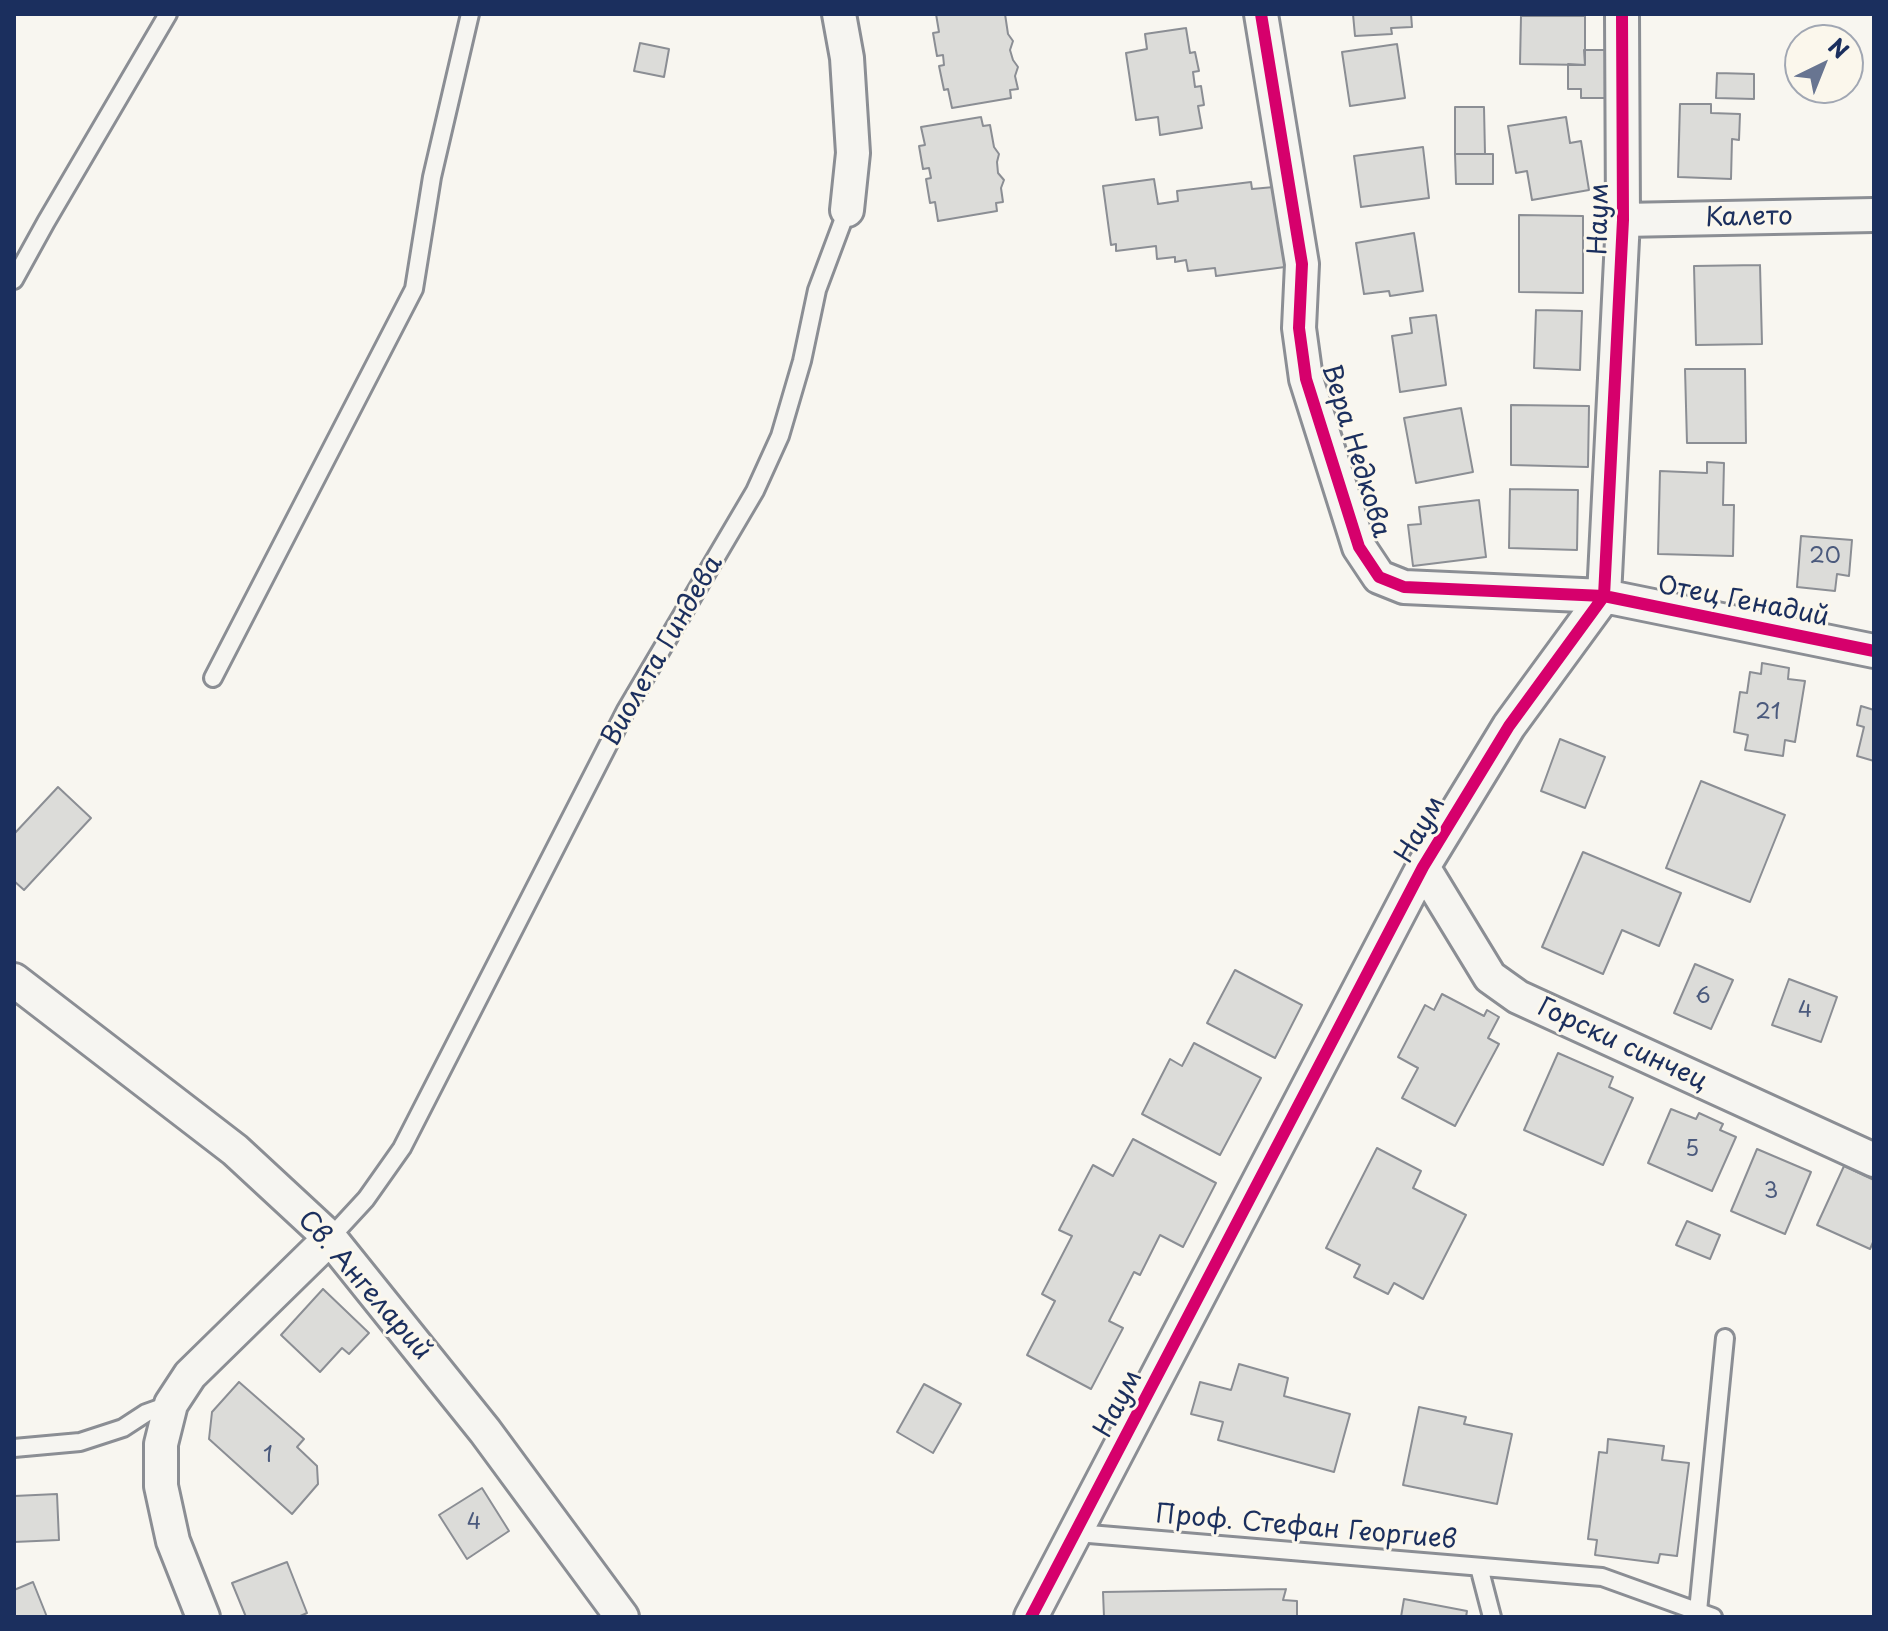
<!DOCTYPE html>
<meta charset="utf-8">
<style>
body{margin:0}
#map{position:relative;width:1888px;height:1631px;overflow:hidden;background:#f8f6f0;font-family:"Playpen Sans",sans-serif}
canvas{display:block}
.frame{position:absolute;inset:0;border:16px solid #1b2f5e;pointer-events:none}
.north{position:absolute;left:1784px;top:24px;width:80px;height:80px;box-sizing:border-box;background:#fbf7ec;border:2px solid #a1a7b3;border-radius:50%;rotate:43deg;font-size:22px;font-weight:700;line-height:32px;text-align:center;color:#1b2f5e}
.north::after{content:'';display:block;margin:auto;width:28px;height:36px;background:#687591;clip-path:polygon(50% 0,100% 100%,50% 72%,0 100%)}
</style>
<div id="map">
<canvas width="1888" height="1631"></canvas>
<div class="frame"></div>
<div class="north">N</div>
</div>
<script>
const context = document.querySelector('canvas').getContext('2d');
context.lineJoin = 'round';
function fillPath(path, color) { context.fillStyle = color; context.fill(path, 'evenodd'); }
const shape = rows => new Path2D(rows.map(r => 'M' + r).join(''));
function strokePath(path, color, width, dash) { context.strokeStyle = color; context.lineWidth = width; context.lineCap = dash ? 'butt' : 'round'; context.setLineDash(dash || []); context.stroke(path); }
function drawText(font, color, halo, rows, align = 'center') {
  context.font = font + ' "Playpen Sans",sans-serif'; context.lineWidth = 6; context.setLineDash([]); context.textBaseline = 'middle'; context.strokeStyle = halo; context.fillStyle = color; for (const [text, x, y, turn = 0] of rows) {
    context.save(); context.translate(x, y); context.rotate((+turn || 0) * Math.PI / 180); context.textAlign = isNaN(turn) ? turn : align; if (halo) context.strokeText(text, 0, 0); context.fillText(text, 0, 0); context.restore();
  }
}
const building = shape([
 [936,14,1005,14,1008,34,1013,41,1010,50,1013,60,1018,67,1015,76,1018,89,1010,90,1011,98,952,108,948,89,944,90,939,66,944,65,943,55,937,56,933,33,939,32,936,14],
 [1353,14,1411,14,1412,27,1391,28,1392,34,1355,36,1353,14],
 [1521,16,1585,16,1585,65,1520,64,1521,16],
 [1186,28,1190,53,1195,52,1199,71,1193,72,1195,87,1201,86,1204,105,1198,106,1202,128,1160,135,1158,117,1136,120,1126,53,1147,49,1145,34,1186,28],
 [640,43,669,49,664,77,634,71,640,43],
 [1397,44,1405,98,1350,106,1342,52,1397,44],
 [1584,50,1605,50,1605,98,1581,98,1581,89,1568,89,1568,64,1585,65,1584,50],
 [1717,73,1754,74,1754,99,1716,98,1717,73],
 [1680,104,1711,104,1711,113,1740,114,1739,140,1732,139,1731,179,1678,177,1680,104],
 [1455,107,1484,107,1485,154,1455,154,1455,107],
 [981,117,983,126,990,125,994,147,999,154,997,162,998,173,1004,180,1001,188,1003,202,996,203,997,211,938,221,935,202,930,203,926,179,931,178,929,168,923,169,919,146,925,145,921,127,981,117],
 [1566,117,1570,143,1581,141,1589,190,1532,200,1527,171,1516,173,1508,126,1566,117],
 [1423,147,1429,198,1361,207,1354,156,1423,147],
 [1455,154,1493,154,1493,184,1456,184,1455,154],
 [1154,179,1158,204,1178,201,1177,191,1251,182,1252,189,1274,187,1285,267,1216,276,1215,268,1188,271,1186,260,1175,262,1175,257,1157,259,1156,246,1116,251,1116,244,1111,245,1103,186,1154,179],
 [1519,215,1583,216,1583,293,1519,292,1519,215],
 [1414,233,1423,291,1390,296,1389,291,1364,294,1356,243,1414,233],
 [1760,265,1762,344,1696,345,1694,266,1760,265],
 [1536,310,1582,311,1580,370,1534,368,1536,310],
 [1436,315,1446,385,1400,392,1392,336,1412,333,1410,318,1436,315],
 [1685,369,1745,369,1746,443,1687,443,1685,369],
 [1511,405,1589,406,1588,467,1511,465,1511,405],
 [1461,408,1473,472,1416,483,1404,418,1461,408],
 [1707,462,1724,463,1723,505,1734,505,1733,556,1658,554,1660,471,1707,473,1707,462],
 [1510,489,1578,490,1577,550,1509,548,1510,489],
 [1479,500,1486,557,1413,566,1408,525,1421,524,1419,507,1479,500],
 [1801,536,1852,540,1849,576,1837,574,1835,591,1797,587,1801,536],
 [1762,663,1789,668,1788,679,1805,681,1795,742,1785,740,1783,756,1745,750,1748,735,1734,732,1740,692,1747,693,1750,672,1761,674,1762,663],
 [1861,706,1874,710,1874,761,1857,756,1864,727,1857,725,1861,706],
 [1560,739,1605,757,1585,808,1541,791,1560,739],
 [1701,781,1785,815,1750,902,1666,868,1701,781],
 [58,787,91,818,24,890,14,881,14,834,58,787],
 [1583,852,1681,893,1659,946,1622,930,1603,974,1542,947,1583,852],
 [1695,964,1733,980,1711,1029,1674,1013,1695,964],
 [1235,970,1302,1005,1275,1058,1207,1023,1235,970],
 [1789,979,1837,997,1821,1042,1772,1025,1789,979],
 [1442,994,1484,1016,1487,1010,1499,1017,1488,1038,1499,1044,1455,1126,1402,1098,1418,1068,1398,1057,1425,1005,1434,1010,1442,994],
 [1194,1043,1261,1078,1220,1155,1142,1114,1170,1059,1182,1066,1194,1043],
 [1558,1053,1613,1077,1609,1087,1633,1098,1603,1165,1524,1130,1558,1053],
 [1671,1109,1696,1119,1699,1113,1723,1124,1720,1130,1736,1137,1712,1191,1648,1163,1671,1109],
 [1133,1139,1216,1183,1183,1247,1160,1235,1140,1275,1134,1272,1109,1321,1123,1328,1091,1389,1027,1355,1055,1301,1042,1294,1072,1236,1059,1230,1093,1165,1113,1176,1133,1139],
 [1377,1148,1421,1171,1413,1188,1466,1215,1423,1299,1394,1283,1388,1294,1354,1277,1360,1265,1326,1248,1377,1148],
 [1757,1149,1811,1172,1785,1234,1731,1211,1757,1149],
 [1844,1166,1874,1180,1874,1240,1870,1249,1817,1225,1844,1166],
 [1687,1221,1720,1235,1710,1259,1676,1245,1687,1221],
 [323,1289,369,1333,349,1354,342,1348,320,1372,281,1335,323,1289],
 [1239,1364,1288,1378,1284,1396,1350,1414,1334,1472,1218,1440,1223,1422,1191,1414,1200,1382,1231,1390,1239,1364],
 [239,1382,304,1439,297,1447,317,1466,318,1484,292,1514,209,1439,212,1412,239,1382],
 [924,1384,961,1404,933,1453,897,1432,924,1384],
 [1419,1407,1466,1417,1464,1424,1512,1434,1497,1504,1403,1485,1419,1407],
 [1608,1439,1664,1446,1662,1460,1689,1463,1677,1556,1660,1554,1658,1563,1595,1555,1597,1540,1588,1539,1599,1452,1607,1453,1608,1439],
 [482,1488,509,1531,467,1559,439,1515,482,1488],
 [57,1494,59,1540,14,1542,14,1496,57,1494],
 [287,1562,307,1613,298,1617,246,1617,232,1583,287,1562],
 [33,1582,47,1617,14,1617,14,1590,33,1582],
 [1286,1589,1283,1600,1297,1601,1297,1617,1104,1617,1103,1592,1286,1589],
 [1404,1599,1467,1611,1466,1617,1401,1617,1404,1599]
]);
const lane = shape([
 [14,280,46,222,168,14],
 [213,678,414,289,432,177,470,14],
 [330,1238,366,1199,402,1148,626,710,755,491,780,436,802,361,817,290,847,210],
 [14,1448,80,1442,123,1428,146,1413,171,1404],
 [1077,1533,1602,1577,1713,1617],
 [1479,1567,1492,1617],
 [1698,1611,1725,1338]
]);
const street = shape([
 [839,14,847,58,853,153,847,210],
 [1261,14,1302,264,1299,328,1306,379,1359,547,1379,577,1404,587,1604,596,1874,651],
 [1623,220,1874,215],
 [1423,867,1490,977,1518,997,1874,1160],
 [14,980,235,1150,330,1238,485,1431,622,1617],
 [203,1617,173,1541,161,1486,161,1444,171,1404,190,1375,330,1238],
 [1031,1617,1423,867,1509,726,1604,596,1623,220,1622,14]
]);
const cycleway = shape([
 [1261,14,1302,264,1299,328,1306,379,1359,547,1379,577,1404,587,1604,596,1874,651],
 [1031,1617,1423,867,1509,726,1604,596,1623,220,1622,14]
]);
const numberNames = [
 ["20",1825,557],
 ["21",1768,713],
 ["6",1703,997],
 ["4",1805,1011],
 ["5",1692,1150],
 ["3",1771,1192],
 ["1",268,1456],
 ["4",474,1523]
];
const streetNames = [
 ["Калето",1749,218,-1],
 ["Наум",1600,219,-89],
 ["Вера Недкова",1355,451,73],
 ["Отец Генадий",1743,602,11],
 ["Виолета Гиндева",663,651,-60],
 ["Наум",1421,830,-60],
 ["Горски синчец",1622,1045,25],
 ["Св. Ангеларий",364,1286,49],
 ["Наум",1119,1404,-62],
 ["Проф. Стефан Георгиев",1306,1528,5]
];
fillPath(building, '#dcdcd9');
strokePath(building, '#8b8e94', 2);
strokePath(lane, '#8b8e94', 22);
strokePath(street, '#8b8e94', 38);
strokePath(lane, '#f6f5f1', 16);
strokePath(street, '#f6f5f1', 32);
strokePath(cycleway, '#d6006c', 12);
drawText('22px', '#4b5a7d', null, numberNames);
drawText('26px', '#1b2f5e', '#fbf7ec', streetNames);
</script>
